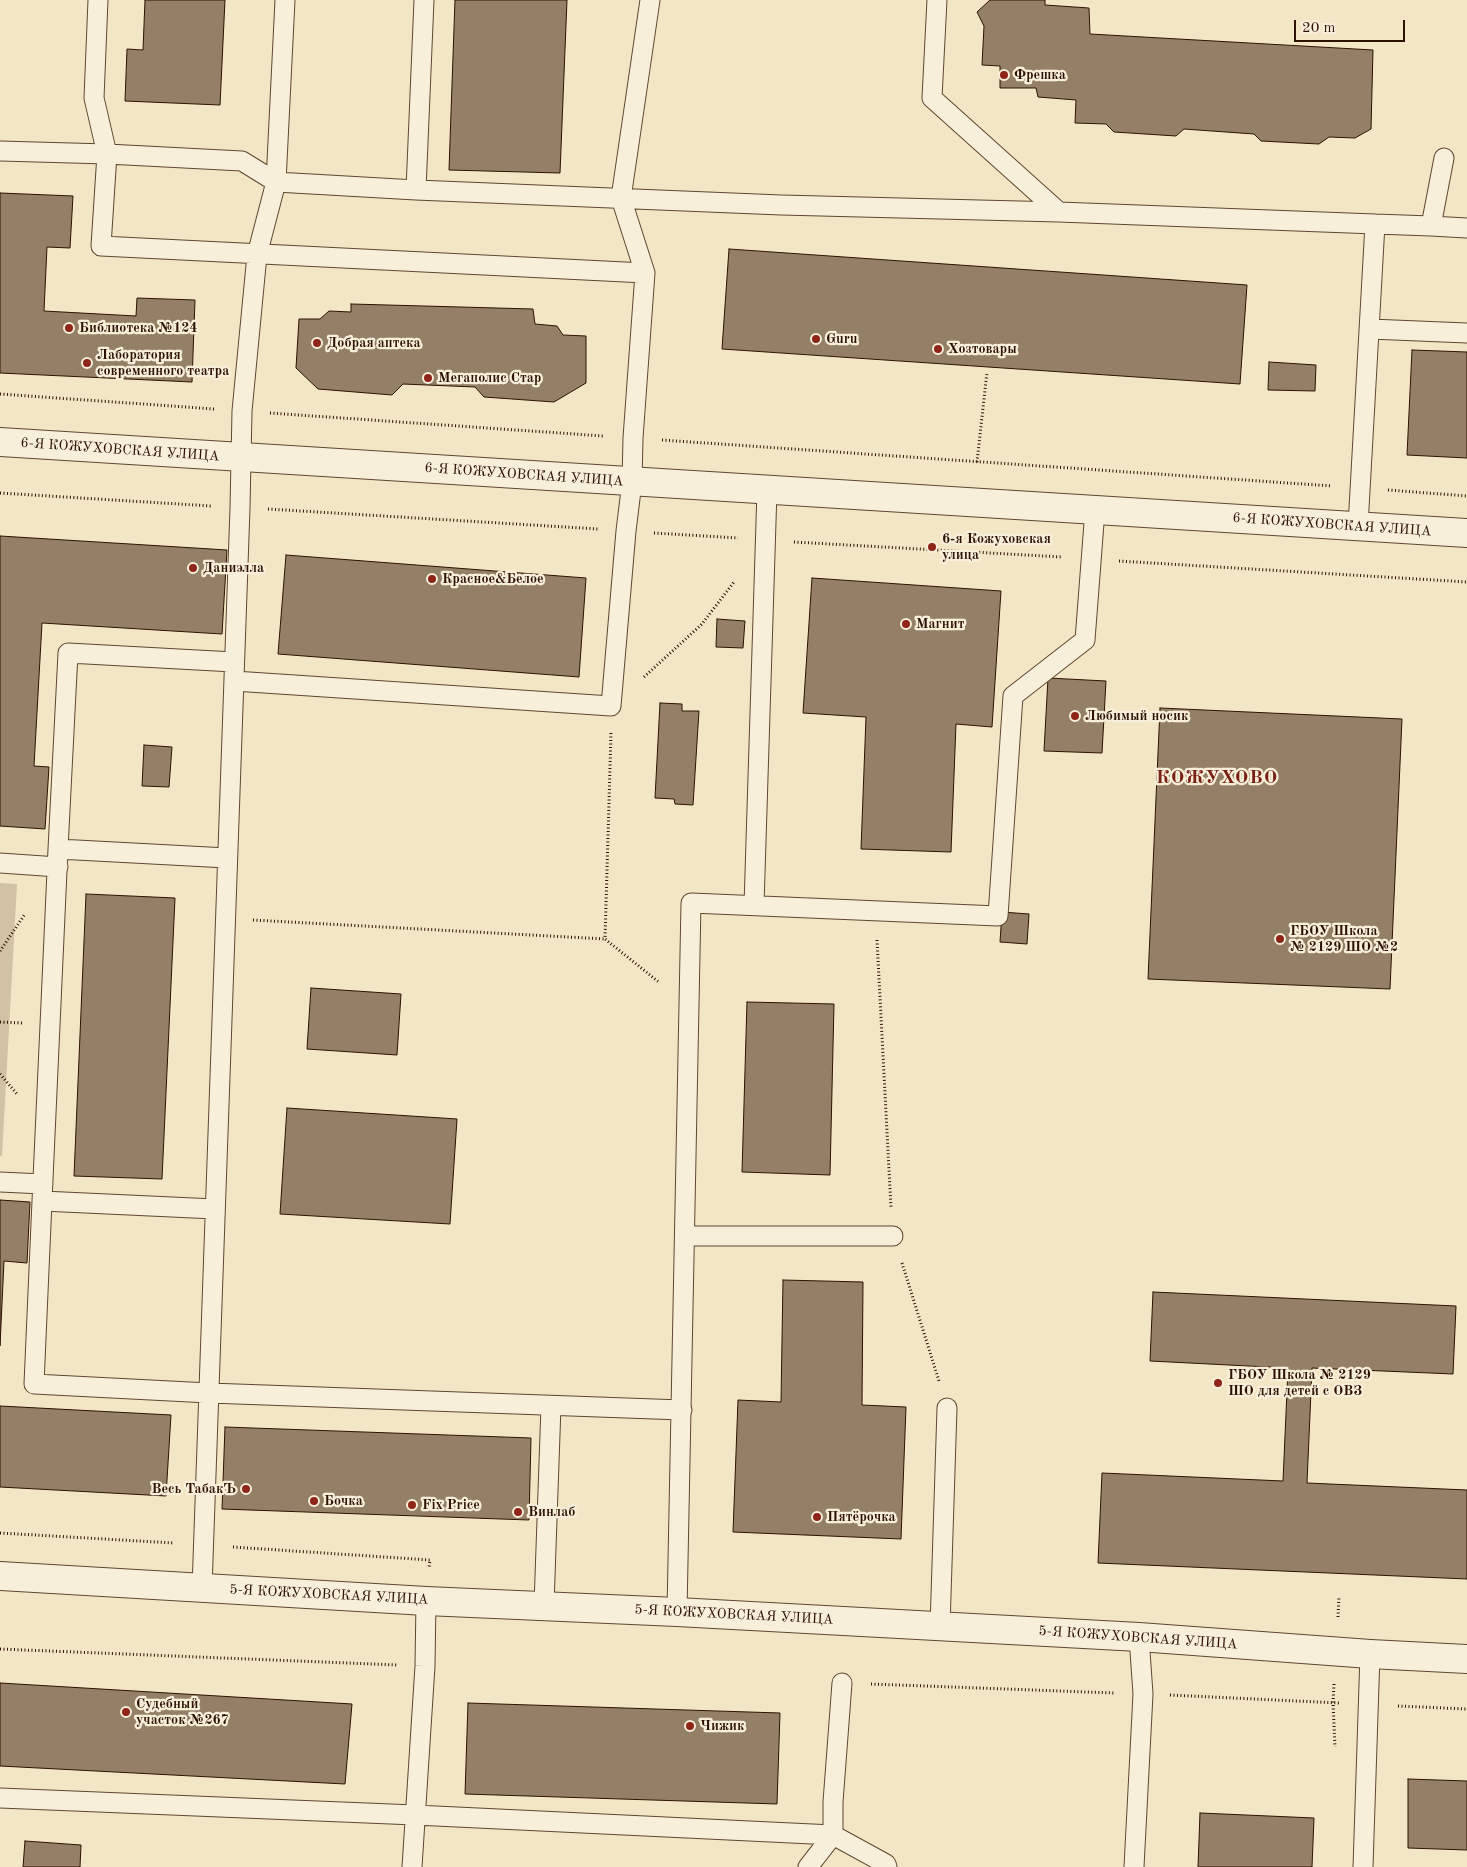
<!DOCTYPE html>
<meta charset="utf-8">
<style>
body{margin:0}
#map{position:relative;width:1467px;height:1867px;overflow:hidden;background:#f3e6c4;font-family:"Old Standard TT",serif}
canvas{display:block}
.scale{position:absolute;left:1294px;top:20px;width:111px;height:22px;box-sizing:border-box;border:2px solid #2d1200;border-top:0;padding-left:6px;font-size:15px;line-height:18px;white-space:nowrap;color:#2d1200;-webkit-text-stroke:4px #f7efd9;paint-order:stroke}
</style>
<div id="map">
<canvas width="1467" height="1867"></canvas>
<div class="scale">20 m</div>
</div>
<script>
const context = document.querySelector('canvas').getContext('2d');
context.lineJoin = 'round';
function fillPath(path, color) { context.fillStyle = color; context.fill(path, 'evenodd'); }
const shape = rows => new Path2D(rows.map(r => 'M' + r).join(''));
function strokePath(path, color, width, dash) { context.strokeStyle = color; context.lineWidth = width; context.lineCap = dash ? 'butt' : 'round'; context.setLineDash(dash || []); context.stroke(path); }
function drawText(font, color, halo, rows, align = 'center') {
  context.font = font + ' "Old Standard TT",serif'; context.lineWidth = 4.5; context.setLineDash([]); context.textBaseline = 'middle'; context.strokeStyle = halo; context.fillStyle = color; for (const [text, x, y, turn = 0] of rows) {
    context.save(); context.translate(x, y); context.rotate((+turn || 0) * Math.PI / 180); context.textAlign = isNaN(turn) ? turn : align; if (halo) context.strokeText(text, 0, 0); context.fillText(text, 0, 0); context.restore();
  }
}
const green = shape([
 [0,883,17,884,2,1156,0,1156]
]);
const building = shape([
 [145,0,225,0,220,105,125,101,127,49,143,50,145,0],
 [455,0,567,0,560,173,449,170,455,0],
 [990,0,1045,0,1045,5,1089,8,1090,34,1373,50,1371,129,1355,138,1329,137,1319,144,1261,141,1254,134,1184,129,1176,136,1114,132,1106,124,1075,123,1076,100,1038,97,1036,88,1000,88,1000,66,982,65,984,26,977,12,990,0],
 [0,193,73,196,70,248,47,247,44,311,136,316,137,298,195,300,192,382,0,373,0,193],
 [729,249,1247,285,1240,384,722,349,729,249],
 [351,304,533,309,535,324,557,326,563,335,586,336,586,383,554,402,484,397,475,387,403,384,392,395,318,389,296,368,299,319,320,319,329,311,351,312,351,304],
 [1412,350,1467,352,1467,458,1407,455,1412,350],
 [1269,362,1316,365,1315,391,1268,390,1269,362],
 [0,536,227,550,222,634,42,623,34,766,49,767,45,829,0,826,0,536],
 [286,555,586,578,579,677,278,654,286,555],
 [812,578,1001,591,992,727,956,724,951,852,861,849,866,717,803,713,812,578],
 [717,619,745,621,743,648,716,647,717,619],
 [1048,678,1106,681,1102,753,1044,751,1048,678],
 [660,703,682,704,682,711,699,711,693,805,675,804,674,799,655,798,660,703],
 [1160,708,1402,719,1390,989,1148,979,1160,708],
 [144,745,172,747,169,787,142,786,144,745],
 [86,894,175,898,162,1179,74,1176,86,894],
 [1002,912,1029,914,1027,944,1000,942,1002,912],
 [311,988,401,994,397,1055,307,1049,311,988],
 [747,1002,834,1004,830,1175,742,1172,747,1002],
 [287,1108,457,1119,450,1224,280,1214,287,1108],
 [0,1200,30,1202,27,1263,4,1261,0,1346,0,1200],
 [783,1280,863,1282,862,1405,906,1407,901,1539,733,1532,738,1400,781,1402,783,1280],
 [1153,1292,1456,1306,1453,1374,1312,1368,1307,1483,1467,1490,1467,1579,1098,1563,1102,1473,1283,1481,1288,1368,1150,1361,1153,1292],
 [0,1406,171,1415,166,1496,0,1487,0,1406],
 [225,1427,531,1438,529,1520,222,1509,225,1427],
 [0,1683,352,1704,345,1784,0,1766,0,1683],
 [468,1703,780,1713,777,1804,465,1794,468,1703],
 [1408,1779,1467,1781,1467,1850,1408,1848,1408,1779],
 [1200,1813,1314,1818,1312,1867,1198,1867,1200,1813],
 [25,1841,81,1845,80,1867,23,1867,25,1841]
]);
const path = shape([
 [0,394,214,409],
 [270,413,603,436],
 [662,440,1332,486],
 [977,462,987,372],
 [1388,490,1467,496],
 [0,493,211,506],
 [268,509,598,529],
 [654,533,738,538],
 [794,542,1062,557],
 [1119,561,1467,582],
 [644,677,702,624,734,582],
 [611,733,605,939,660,983],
 [253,920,605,939],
 [877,940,891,1208],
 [0,951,25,914],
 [0,1022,22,1023],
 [0,1074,17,1094],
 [902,1263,939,1381],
 [0,1533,174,1543],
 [233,1547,430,1560,429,1568],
 [1338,1617,1339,1596],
 [0,1649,397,1665],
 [871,1684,1114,1693],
 [1334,1684,1333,1702,1335,1747],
 [1170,1695,1339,1703],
 [1398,1706,1467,1709]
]);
const lane = shape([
 [98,0,94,98,107,154,242,161,276,182,416,190,781,205,1059,212],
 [937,0,932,98,1059,212,1375,224,1358,526],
 [0,151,107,154,101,246,645,273],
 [416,190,424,0],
 [1375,224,1431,226,1444,158],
 [1431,226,1467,228],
 [1370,329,1467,333],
 [234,681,611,706,626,531,632,482,633,438,645,273,621,198,650,0],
 [58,849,42,1201,215,1209],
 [227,858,58,849,68,653,234,662],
 [0,863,58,867],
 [754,905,767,490],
 [0,1182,43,1184],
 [42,1201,34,1384,209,1393,682,1410],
 [685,1236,893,1236],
 [202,1588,240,508,242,411,257,255,276,182,285,0],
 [544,1605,551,1406],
 [677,1612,691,903,998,916,1013,696,1085,640,1095,510],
 [940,1627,947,1408],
 [0,1798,415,1815,833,1835,833,1802,842,1683],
 [412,1867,425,1666,426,1601],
 [808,1867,833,1835,886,1864,887,1867],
 [1134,1867,1143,1694,1139,1637],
 [1363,1867,1370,1654]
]);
const street = shape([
 [0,442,1467,533],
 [0,1576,426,1601,677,1612,1139,1637,1370,1654,1467,1659]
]);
const markers = [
 [1004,75,5,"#8f2418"],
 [69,328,5,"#8f2418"],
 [816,339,5,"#8f2418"],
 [317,343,5,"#8f2418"],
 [938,349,5,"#8f2418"],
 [87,363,5,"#8f2418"],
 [428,378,5,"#8f2418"],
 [932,547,5,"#8f2418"],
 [193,568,5,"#8f2418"],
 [432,579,5,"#8f2418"],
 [906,624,5,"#8f2418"],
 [1075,716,5,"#8f2418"],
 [1280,939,5,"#8f2418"],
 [1218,1383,5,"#8f2418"],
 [246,1489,5,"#8f2418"],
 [314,1501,5,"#8f2418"],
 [412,1505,5,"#8f2418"],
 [518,1512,5,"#8f2418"],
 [817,1517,5,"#8f2418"],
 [126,1712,5,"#8f2418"],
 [690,1726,5,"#8f2418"]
];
const poiNames = [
 ["Фрешка",1014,75],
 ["Библиотека №124",79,328],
 ["Guru",826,339],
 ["Добрая аптека",327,343],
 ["Хозтовары",948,349],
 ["Лаборатория",97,355],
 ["современного театра",97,371],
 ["Мегаполис Стар",438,378],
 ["6-я Кожуховская",942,539],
 ["улица",942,555],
 ["Даниэлла",203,568],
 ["Красное&Белое",442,579],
 ["Магнит",916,624],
 ["Любимый носик",1085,716],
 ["ГБОУ Школа",1290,931],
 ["№ 2129 ШО №2",1290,947],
 ["ГБОУ Школа № 2129",1228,1375],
 ["ШО для детей с ОВЗ",1228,1391],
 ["Весь ТабакЪ",236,1489,"right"],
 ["Бочка",324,1501],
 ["Fix Price",422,1505],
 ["Винлаб",528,1512],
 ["Пятёрочка",827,1517],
 ["Судебный",136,1704],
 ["участок №267",136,1720],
 ["Чижик",700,1726]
];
const streetNames = [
 ["6-Я КОЖУХОВСКАЯ УЛИЦА",120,450,4],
 ["6-Я КОЖУХОВСКАЯ УЛИЦА",524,475,4],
 ["6-Я КОЖУХОВСКАЯ УЛИЦА",1332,525,4],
 ["5-Я КОЖУХОВСКАЯ УЛИЦА",329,1595,3],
 ["5-Я КОЖУХОВСКАЯ УЛИЦА",734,1615,3],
 ["5-Я КОЖУХОВСКАЯ УЛИЦА",1138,1638,4]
];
const districtNames = [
 ["КОЖУХОВО",1217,778]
];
fillPath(green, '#d1c2a3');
fillPath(building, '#948066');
strokePath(building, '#2d1200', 1);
strokePath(lane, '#5e4731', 21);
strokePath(street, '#5e4731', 30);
strokePath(path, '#2d1200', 3, [1, 2.5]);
strokePath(lane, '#f7efd9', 19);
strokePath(street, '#f7efd9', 28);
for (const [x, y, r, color] of markers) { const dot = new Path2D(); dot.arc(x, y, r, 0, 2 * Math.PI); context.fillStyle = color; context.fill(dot); strokePath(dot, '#f7efd9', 2); }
drawText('bold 14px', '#2d1200', '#f7efd9', poiNames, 'left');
drawText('14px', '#2d1200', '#f7efd9', streetNames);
context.letterSpacing = '1px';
drawText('bold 19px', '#7a1f14', '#f7efd9', districtNames);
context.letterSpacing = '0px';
</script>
